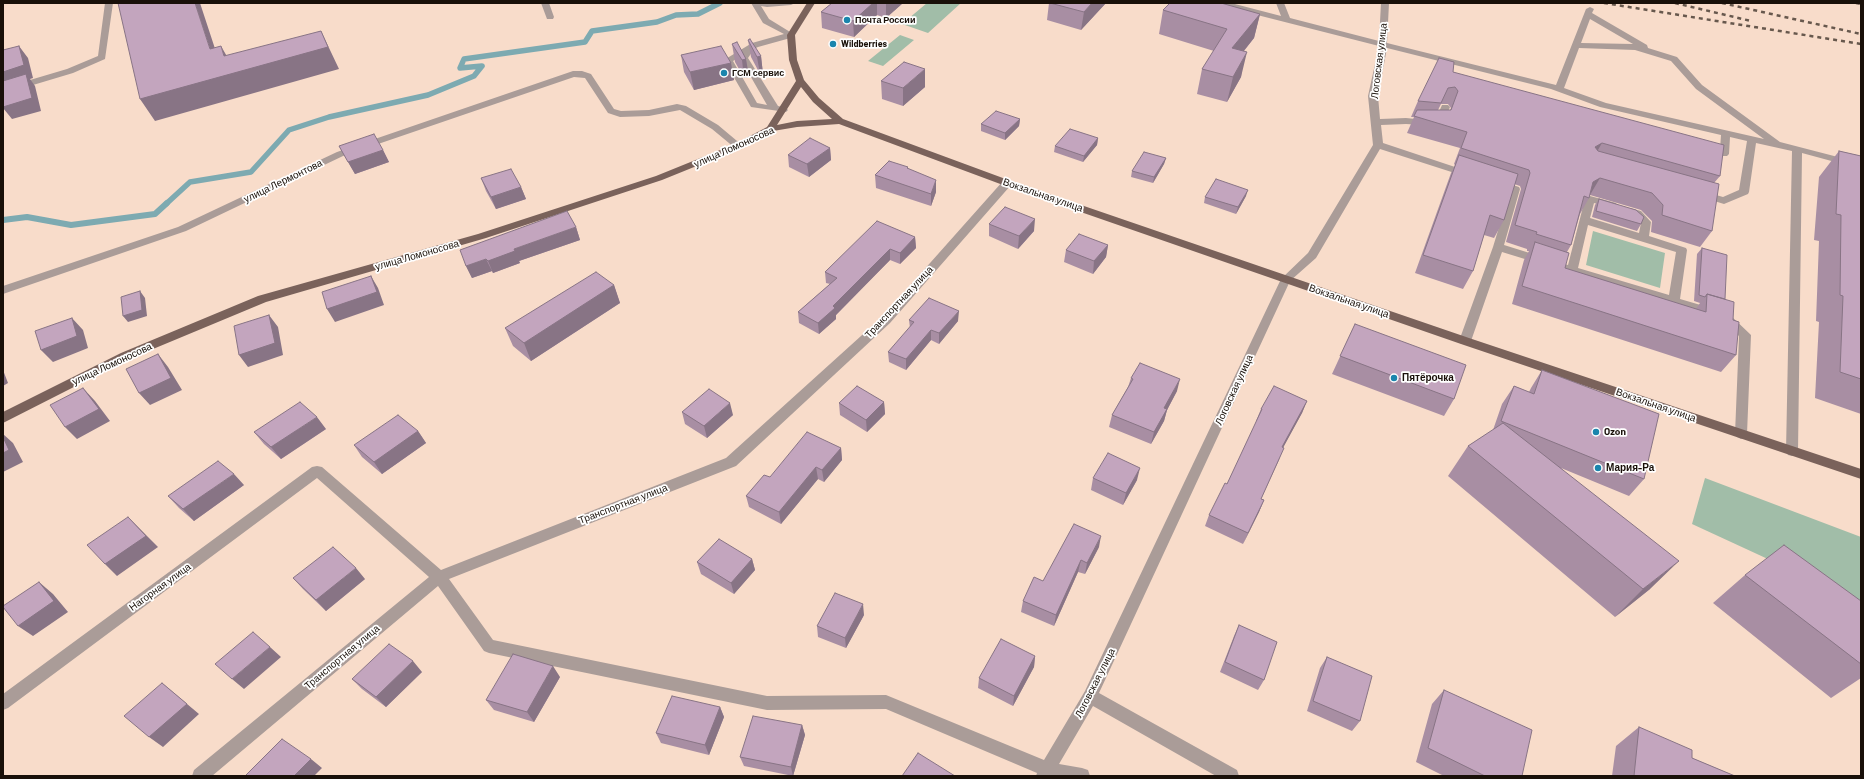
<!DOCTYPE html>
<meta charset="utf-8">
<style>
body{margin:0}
#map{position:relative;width:1864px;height:779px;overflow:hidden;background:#f8dcca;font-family:Barlow,sans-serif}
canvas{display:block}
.frame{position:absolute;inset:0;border:4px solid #191009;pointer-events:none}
</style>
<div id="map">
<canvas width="1864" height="779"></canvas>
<div class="frame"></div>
</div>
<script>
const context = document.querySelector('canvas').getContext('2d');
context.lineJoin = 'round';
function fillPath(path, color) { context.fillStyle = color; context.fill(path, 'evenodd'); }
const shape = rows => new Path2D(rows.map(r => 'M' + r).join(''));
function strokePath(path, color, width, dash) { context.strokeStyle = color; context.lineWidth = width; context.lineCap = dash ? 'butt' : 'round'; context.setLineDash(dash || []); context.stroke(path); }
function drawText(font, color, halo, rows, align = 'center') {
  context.font = font + ' Barlow,sans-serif'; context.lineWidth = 3.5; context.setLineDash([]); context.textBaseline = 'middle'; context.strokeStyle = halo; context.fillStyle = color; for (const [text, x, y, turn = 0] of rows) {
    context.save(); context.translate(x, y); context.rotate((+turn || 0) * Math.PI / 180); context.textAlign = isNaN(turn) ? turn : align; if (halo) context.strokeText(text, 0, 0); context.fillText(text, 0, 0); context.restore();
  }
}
const green = shape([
 [927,3,961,3,928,33,902,24],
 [900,35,914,40,883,66,868,61],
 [1593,231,1665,253,1660,288,1586,265],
 [1705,478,1861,537,1861,602,1692,524]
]);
const streamFar1 = shape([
 [166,204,190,182,251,172,289,130,329,117,428,95,474,76,482,66,460,68,464,59,585,42,592,31,657,22,676,15,698,14,720,3]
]);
const stream = shape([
 [3,220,27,217,71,225,155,214,167,203]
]);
const minor = shape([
 [105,3,113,3,105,59,73,73,3,94,3,88,67,69,98,56,105,3],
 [541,3,549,3,554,17,553,19,547,19,541,3],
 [751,3,795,3,791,5,767,7,761,6,769,19,795,35,794,37,758,47,754,49,748,58,778,106,786,108,788,110,786,112,751,107,724,60,752,43,784,34,763,23,751,3],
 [741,56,740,58,767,105,757,103,733,61,741,56],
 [1217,3,1231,3,1281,16,1276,3,1284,3,1290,18,1379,41,1381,3,1389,3,1387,43,1556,85,1586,9,1590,7,1594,9,1592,13,1647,45,1648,48,1677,57,1702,85,1780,142,1861,163,1861,169,1802,153,1798,451,1796,455,1792,456,1788,455,1786,451,1792,151,1756,143,1749,192,1748,194,1724,204,1698,196,1697,194,1702,191,1723,197,1739,190,1747,141,1730,137,1729,154,1727,156,1721,156,1704,151,1702,149,1707,146,1720,150,1721,135,1600,107,1551,89,1387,48,1378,96,1380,119,1406,118,1435,121,1442,105,1448,105,1450,107,1442,126,1406,124,1381,125,1383,143,1470,172,1472,174,1470,176,1464,176,1380,149,1316,258,1290,281,1099,693,1237,770,1239,776,1216,776,1093,706,1059,764,1082,768,1088,770,1090,776,1036,776,1037,773,886,709,767,710,489,653,484,651,438,586,212,776,192,776,194,770,429,577,317,478,8,708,3,710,3,694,312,467,317,466,322,467,441,570,726,458,882,317,1003,181,1007,180,1012,183,1011,185,890,323,736,466,449,579,493,640,767,696,886,695,1044,760,1085,691,1281,279,1308,253,1373,145,1368,96,1379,46,1218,5,1217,3],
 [1590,19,1633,44,1581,43,1590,19],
 [1579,48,1635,50,1671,61,1696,89,1764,139,1606,103,1564,88,1579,48],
 [573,71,582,71,591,74,614,109,621,111,649,110,677,104,686,106,718,125,743,146,738,149,735,148,712,129,680,110,649,116,620,117,608,113,585,78,574,77,343,156,186,231,3,294,3,286,178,227,337,152,573,71],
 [1498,180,1519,187,1520,189,1504,245,1568,265,1585,199,1590,196,1616,203,1617,205,1612,208,1594,203,1590,218,1639,233,1641,223,1633,215,1626,213,1625,211,1630,208,1641,211,1651,222,1649,236,1686,248,1687,250,1680,299,1728,313,1751,335,1747,434,1745,437,1741,439,1737,437,1735,434,1739,336,1720,319,1502,252,1471,341,1469,344,1461,344,1459,341,1493,247,1510,191,1494,185,1493,183,1494,181,1498,180],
 [1588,225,1676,252,1669,295,1578,268,1588,225]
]);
const major = shape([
 [807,3,815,3,795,35,797,60,804,80,819,98,843,119,1011,181,1469,338,1861,469,1861,479,1461,344,1003,185,839,124,797,127,773,131,741,148,662,180,486,238,266,302,129,359,3,423,3,412,121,353,258,296,478,234,656,176,735,144,767,127,796,81,789,60,787,35,807,3],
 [801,87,813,102,832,119,797,121,777,125,801,87]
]);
const rail = shape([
 [1604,3,1861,44],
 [1675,3,1751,21],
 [1722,3,1861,34],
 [1856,3,1861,4]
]);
const wall = shape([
 [832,3,903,3,886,18,877,15,854,37,822,28,821,12],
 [1049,3,1106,3,1081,30,1047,20],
 [1163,10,1260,14,1254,38,1244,51,1241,77,1227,102,1197,94,1202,69,1214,51,1159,34],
 [748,40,761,56,763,74,760,74,751,57],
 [732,44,746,59,749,77,744,78,735,62],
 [681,55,731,63,734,80,694,90,684,72],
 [1453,72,1720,176,1714,183,1712,231,1700,247,1651,232,1652,221,1641,210,1590,195,1589,198,1580,214,1571,245,1567,252,1565,268,1696,309,1700,303,1694,301,1697,254,1702,248,1725,299,1733,320,1736,355,1721,372,1512,304,1524,260,1529,251,1527,251,1527,249,1506,242,1521,189,1520,186,1514,184,1504,220,1494,238,1484,235,1473,271,1463,289,1415,273,1451,173,1455,165,1454,164,1460,148,1407,133,1414,117,1411,117,1418,101],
 [1441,104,1448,104,1451,108,1450,110,1438,110],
 [881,81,925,87,903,106,882,99],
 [1020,119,1019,126,1005,140,981,131,981,124],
 [1098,138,1097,145,1083,162,1054,152,1055,146],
 [339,146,383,150,389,162,355,174],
 [830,148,831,160,809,177,789,167,788,155],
 [1839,151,1861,156,1861,414,1815,398,1819,322,1816,321,1819,241,1814,240,1819,177],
 [1166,158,1164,164,1153,183,1131,177,1132,171],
 [908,167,908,169,936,192,931,206,876,188,875,175],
 [481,178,521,187,526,199,496,209,486,191],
 [1246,196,1236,214,1204,203,1205,197],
 [1599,199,1641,224,1637,231,1592,217,1595,205],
 [989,224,1034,231,1018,249,989,236],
 [576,227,580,240,519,261,520,263,493,273,492,271,472,278,466,266],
 [915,237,916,248,900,264,890,260,836,315,836,319,819,334,799,323,798,312,830,284,826,283,825,272],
 [1108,245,1106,257,1093,274,1064,262,1066,250],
 [614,285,620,303,531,361,513,346,505,328],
 [909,320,958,321,939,344,931,340,906,370,889,362,888,352,910,328],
 [1355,324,1454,399,1444,416,1332,374],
 [1542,370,1644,479,1629,496,1561,468,1650,589,1615,617,1448,476,1468,446,1493,430,1502,404,1514,386,1529,392,1531,388],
 [1131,378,1177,391,1167,410,1164,421,1151,444,1109,427,1112,415,1128,387],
 [1307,401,1302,413,1283,447,1279,460,1261,499,1264,500,1259,512,1243,544,1205,526,1209,515,1227,484,1257,421,1256,421,1261,409],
 [884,402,885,414,867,432,840,415,839,403],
 [682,412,733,415,707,438,685,424],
 [326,429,281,459,264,444,254,432],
 [418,431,426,443,382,474,362,457,354,445],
 [841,448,842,460,824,482,818,479,781,524,749,507,746,496,770,477],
 [1093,478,1137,480,1123,505,1091,490],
 [244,485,194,521,179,508,168,496],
 [1099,547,1085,574,1078,572,1054,626,1021,612,1023,601,1043,581],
 [752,559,755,570,734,594,701,574,697,562],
 [1745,575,1861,601,1861,678,1831,698,1713,603],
 [293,578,365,579,326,611,303,589],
 [864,615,846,648,818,637,817,626],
 [1239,625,1264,680,1258,690,1220,672,1234,636],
 [1035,656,1034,667,1013,706,978,688,979,678],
 [1327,657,1360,721,1352,731,1307,711,1320,668],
 [422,672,386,707,362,689,352,679],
 [560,677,534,722,494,710,486,700],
 [1444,690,1522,776,1444,776,1416,762,1432,704],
 [720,707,724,717,709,755,661,743,656,733],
 [802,725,805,735,793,776,744,766,740,757],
 [1639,727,1692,758,1735,776,1612,776,1616,746]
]);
const shadedWall = shape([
 [195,3,200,3,222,70,210,49],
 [873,3,877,3,877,15,854,37,853,21],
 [886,3,903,3,886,18],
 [1092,3,1106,3,1081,30,1084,12],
 [1260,14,1254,38,1226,73,1232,48],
 [321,31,339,69,155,121,140,99,224,56,221,46,233,67],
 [19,46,28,58,33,78,30,79,35,86,41,111,12,119,3,108,3,72],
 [1247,52,1241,77,1227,102,1233,77],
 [761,56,763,74,760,74,757,57],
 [746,59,749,77,744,78,742,60],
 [731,63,734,80,694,90,690,72],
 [925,69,925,87,903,106,903,88],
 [1020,119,1019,126,1005,140,1005,133],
 [1098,138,1097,145,1083,162,1084,156],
 [1602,143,1592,160,1595,147],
 [830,148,831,160,809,177,807,164],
 [383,150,389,162,355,174,348,162],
 [1166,158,1164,164,1153,183,1154,177],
 [1600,178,1590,195,1593,182],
 [936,180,936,192,931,206,931,194],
 [521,187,526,199,496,209,491,197],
 [1248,190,1246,196,1236,214,1238,207],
 [1035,219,1034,231,1018,249,1019,236],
 [576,227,580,240,519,261,520,263,493,273,488,261,514,249],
 [915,237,916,248,900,264,900,253],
 [1108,245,1106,257,1093,274,1094,261],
 [890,249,890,260,836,315,836,319,819,334,818,323,833,306],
 [486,259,492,271,472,278,466,266],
 [371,276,378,288,384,305,335,322,327,309],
 [614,285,620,303,531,361,524,343],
 [140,291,145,298,147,316,128,322,123,316],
 [959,311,958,321,939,344,939,333],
 [269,315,278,327,283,355,248,367,239,355],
 [72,318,83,330,88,348,53,362,41,350],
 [931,330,931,340,906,370,906,359],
 [158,354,168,367,182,390,150,405,139,393],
 [3,370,8,383,3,386],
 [1180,379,1177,391,1167,410,1164,421,1151,444,1154,432,1164,408],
 [83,388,95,401,110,421,77,439,65,427],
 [1307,401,1302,413,1277,459,1282,447],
 [884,402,885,414,867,432,866,420],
 [730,403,733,415,707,438,704,426],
 [317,417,326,429,281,459,271,447],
 [418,431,426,443,382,474,374,462],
 [3,434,13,443,23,462,3,472],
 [841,448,842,460,824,482,822,470],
 [816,467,818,479,781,524,779,512],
 [1140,468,1137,480,1123,505,1126,493],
 [234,474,244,485,194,521,183,509],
 [1264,500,1259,512,1243,544,1248,533],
 [128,517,158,547,117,576,105,564],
 [1101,536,1099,547,1085,574,1087,563],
 [752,559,755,570,734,594,731,583],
 [1081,560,1078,572,1054,626,1056,615],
 [1679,561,1650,589,1615,617,1643,589],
 [356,568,365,579,326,611,316,600],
 [39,582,53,594,68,612,33,636,18,626],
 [863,604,864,615,846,648,845,638],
 [270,647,281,657,244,689,232,679],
 [1035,656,1034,667,1013,706,1014,696],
 [413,661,422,672,386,707,376,697],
 [553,666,560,677,534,722,527,712],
 [162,683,199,714,163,747,149,737],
 [720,707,724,717,709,755,705,745],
 [802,725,805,735,793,776,791,767],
 [311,759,322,768,314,776,294,776]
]);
const building = shape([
 [118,3,195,3,210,49,221,46,224,56,321,31,328,47,140,99,118,3],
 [832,3,873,3,853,21,821,12,832,3],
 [1050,3,1092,3,1084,12,1050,3],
 [1170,3,1221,3,1260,14,1232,48,1247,52,1233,77,1202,69,1227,29,1163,10,1170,3],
 [750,39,761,56,757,57,748,40,750,39],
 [737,42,746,59,742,60,732,44,737,42],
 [19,46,24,65,3,72,3,50,19,46],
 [721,46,731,63,690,72,681,55,721,46],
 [1439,58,1454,62,1453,72,1724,145,1720,176,1602,143,1595,147,1598,151,1719,184,1712,231,1662,215,1663,205,1652,193,1600,178,1593,182,1589,198,1584,196,1571,245,1536,234,1537,232,1515,225,1530,173,1529,170,1461,148,1467,132,1414,116,1417,110,1451,110,1458,91,1455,87,1448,88,1441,103,1418,101,1439,58],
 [904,62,925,69,903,88,881,81,904,62],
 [26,74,32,98,3,107,3,81,26,74],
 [996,111,1020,119,1005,133,981,124,996,111],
 [1070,129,1098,138,1084,156,1055,146,1070,129],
 [374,134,383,150,348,162,339,146,374,134],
 [810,138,830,148,807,164,788,155,810,138],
 [1839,151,1861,156,1861,379,1840,372,1843,296,1840,295,1841,215,1836,214,1839,151],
 [1144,152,1166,158,1154,177,1132,171,1144,152],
 [1459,155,1518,174,1504,220,1490,215,1473,271,1423,255,1459,155],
 [889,161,908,167,907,168,936,180,931,194,875,175,889,161],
 [511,169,521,187,491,197,481,178,511,169],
 [1216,179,1248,190,1238,207,1205,197,1216,179],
 [1599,199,1636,210,1644,217,1641,224,1596,211,1599,199],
 [1005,207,1035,219,1019,236,989,224,1005,207],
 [567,211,576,227,514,249,515,251,488,261,486,259,466,266,460,250,567,211],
 [877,221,915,237,900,253,890,249,833,306,835,308,818,323,798,312,837,278,825,272,877,221],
 [1079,234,1108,245,1094,261,1066,250,1079,234],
 [1535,242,1569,253,1565,268,1706,312,1707,294,1734,302,1733,320,1739,322,1736,355,1522,286,1535,242],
 [1702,248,1727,255,1725,299,1707,294,1705,297,1699,295,1702,248],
 [596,272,614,285,524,343,505,328,596,272],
 [371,276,377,292,327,309,322,292,371,276],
 [140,291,142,310,123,316,121,297,140,291],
 [929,298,959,311,939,333,931,330,906,359,888,352,914,322,909,320,929,298],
 [269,315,275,343,239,355,234,326,269,315],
 [72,318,77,336,41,350,35,331,72,318],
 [1355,324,1466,365,1454,399,1340,356,1355,324],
 [158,354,171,378,139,393,126,369,158,354],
 [1140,363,1180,379,1164,408,1167,409,1154,432,1112,415,1133,379,1131,378,1140,363],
 [1542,370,1659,414,1644,479,1501,421,1514,386,1534,394,1542,370],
 [857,386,884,402,866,420,839,403,857,386],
 [1274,386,1307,401,1282,447,1284,448,1261,499,1264,500,1248,533,1209,515,1225,483,1227,484,1262,409,1261,409,1274,386],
 [83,388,99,409,65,427,50,405,83,388],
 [709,389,730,403,704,426,682,412,709,389],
 [300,402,317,417,271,447,254,432,300,402],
 [398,415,418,431,374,462,354,445,398,415],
 [1503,423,1679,561,1643,589,1468,446,1503,423],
 [807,432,841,448,822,470,816,467,779,512,746,496,764,475,770,477,807,432],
 [3,437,9,450,3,453,3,437],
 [1108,453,1140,468,1126,493,1093,478,1108,453],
 [218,461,234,474,183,509,168,496,218,461],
 [128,517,146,536,105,564,87,545,128,517],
 [1074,524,1101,536,1087,563,1081,560,1056,615,1023,601,1034,577,1043,581,1074,524],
 [719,539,752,559,731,583,697,562,719,539],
 [1784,545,1861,601,1861,664,1745,575,1784,545],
 [333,547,356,568,316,600,293,578,333,547],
 [39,582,54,601,18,626,3,607,3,606,39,582],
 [835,593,863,604,845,638,817,626,835,593],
 [1239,625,1277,642,1264,680,1225,662,1239,625],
 [253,632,270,647,232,679,215,664,253,632],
 [1001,639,1035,656,1014,696,979,678,1001,639],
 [389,644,413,661,376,697,352,679,389,644],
 [513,654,553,666,527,712,486,700,513,654],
 [1327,657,1372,676,1360,721,1313,701,1327,657],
 [162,683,187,704,149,737,124,716,162,683],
 [1444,690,1532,730,1522,776,1485,776,1428,748,1444,690],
 [672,696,720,707,705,745,656,733,672,696],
 [753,716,802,725,791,767,740,757,753,716],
 [1639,727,1692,750,1692,758,1735,776,1634,776,1639,727],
 [282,739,311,759,294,776,247,776,246,775,282,739],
 [918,753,955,776,902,776,918,753]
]);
const markers = [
 [847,20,4,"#1a85ad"],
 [833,44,4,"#1a85ad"],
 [724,73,4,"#1a85ad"],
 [1394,378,4,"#1a85ad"],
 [1596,432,4,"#1a85ad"],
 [1598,468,4,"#1a85ad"]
];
const farPoinames = [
 ["Почта России",855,20],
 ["Wildberries",841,44],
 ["ГСМ сервис",732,73]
];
const streetNames = [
 ["Логовская улица",1379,61,-83],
 ["улица Ломоносова",734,147,-24],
 ["улица Лермонтова",283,181,-26],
 ["Вокзальная улица",1043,195,19],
 ["улица Ломоносова",417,255,-16],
 ["Вокзальная улица",1349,301,19],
 ["Транспортная улица",899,302,-47],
 ["улица Ломоносова",112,364,-25],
 ["Логовская улица",1234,390,-65],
 ["Вокзальная улица",1656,405,19],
 ["Транспортная улица",623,504,-21],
 ["Нагорная улица",160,587,-36],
 ["Транспортная улица",342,657,-40],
 ["Логовская улица",1095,683,-63]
];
const poiNames = [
 ["Пятёрочка",1402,378],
 ["Ozon",1604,432],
 ["Мария-Ра",1606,468]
];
fillPath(green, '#a1bda8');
strokePath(streamFar1, '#7daab1', 5.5);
strokePath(stream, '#7daab1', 6);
fillPath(minor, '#aa9c98');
fillPath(major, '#7a625b');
strokePath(rail, '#67584d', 2.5, [4, 4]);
fillPath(wall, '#a88ea3');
fillPath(shadedWall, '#887485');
fillPath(building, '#c3a5be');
strokePath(building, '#887485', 1);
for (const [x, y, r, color] of markers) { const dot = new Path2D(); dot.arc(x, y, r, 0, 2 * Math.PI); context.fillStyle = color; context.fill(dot); strokePath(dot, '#fff', 1.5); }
drawText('bold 9px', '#191009', '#fff', farPoinames, 'left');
drawText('10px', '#191009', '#fff', streetNames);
drawText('bold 10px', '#191009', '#fff', poiNames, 'left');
</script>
